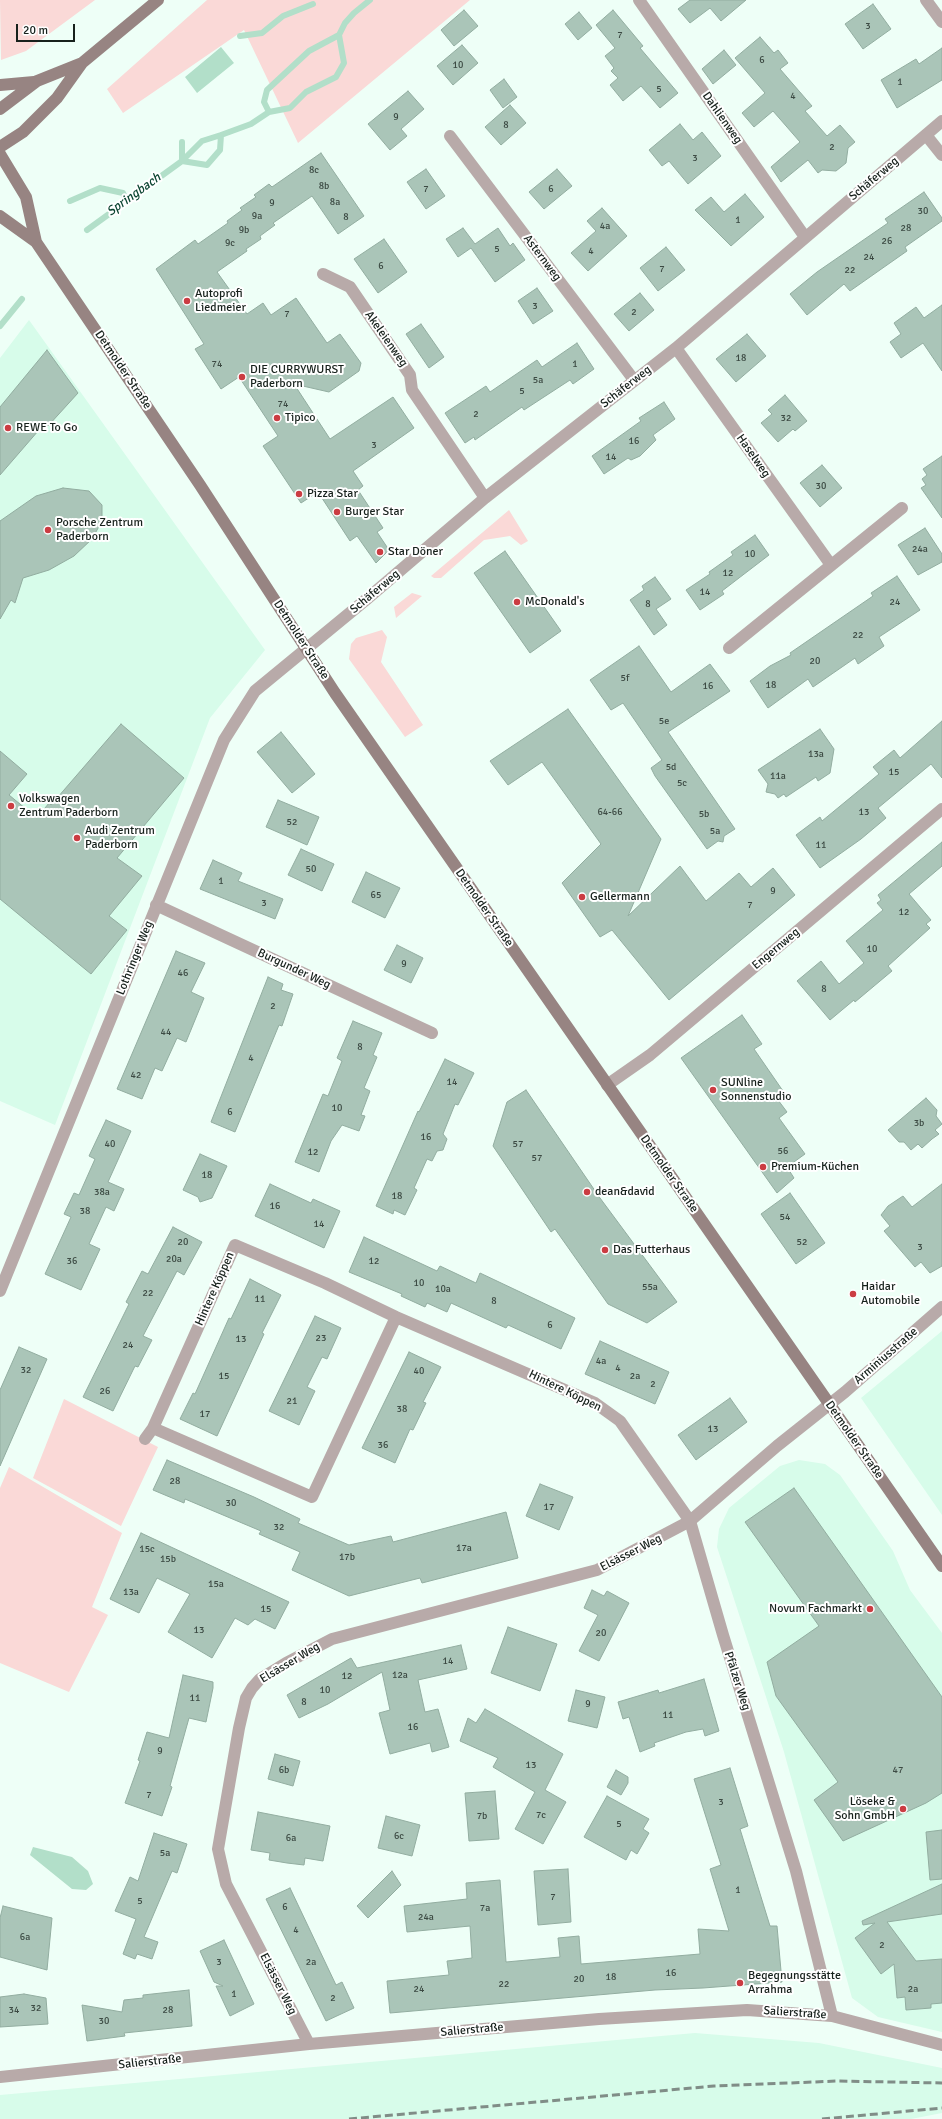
<!DOCTYPE html>
<meta charset="utf-8">
<style>
body{margin:0}
#map{position:relative;width:942px;height:2119px;overflow:hidden;background:#eefff7;font-family:Signika,sans-serif}
canvas{display:block}
.scale{position:absolute;left:16px;top:24px;width:59px;height:18px;box-sizing:border-box;border:2px solid #17211c;border-top:0;padding-left:5px;font-size:12px;line-height:14px;white-space:nowrap;color:#17211c;-webkit-text-stroke:3px #fff;paint-order:stroke}
</style>
<div id="map">
<canvas width="942" height="2119"></canvas>
<div class="scale">20 m</div>
</div>
<script>
const context = document.querySelector('canvas').getContext('2d');
context.lineJoin = 'round';
function fillPath(path, color) { context.fillStyle = color; context.fill(path, 'evenodd'); }
const shape = rows => new Path2D(rows.map(r => 'M' + r).join(''));
function strokePath(path, color, width, dash) { context.strokeStyle = color; context.lineWidth = width; context.lineCap = dash ? 'butt' : 'round'; context.setLineDash(dash || []); context.stroke(path); }
function drawText(font, color, halo, rows, align = 'center') {
  context.font = font + ' Signika,sans-serif'; context.lineWidth = 4; context.setLineDash([]); context.textBaseline = 'middle'; context.strokeStyle = halo; context.fillStyle = color; for (const [text, x, y, turn = 0] of rows) {
    context.save(); context.translate(x, y); context.rotate((+turn || 0) * Math.PI / 180); context.textAlign = isNaN(turn) ? turn : align; if (halo) context.strokeText(text, 0, 0); context.fillText(text, 0, 0); context.restore();
  }
}
const built = shape([
 [29,320,265,650,210,718,55,1125,0,1101,0,358],
 [942,1331,942,1515,861,1398],
 [799,1460,825,1464,840,1475,893,1551,910,1590,942,1633,942,2032,878,2017,852,1998,784,1752,717,1547,719,1529,729,1508,780,1466],
 [695,2033,819,2043,942,2068,942,2113,911,2119,0,2119,0,2095]
]);
const green = shape([
 [0,0,95,0,26,51,1,60],
 [207,0,470,0,298,143,244,30,123,113,107,89],
 [509,510,528,541,521,545,510,536,484,540,441,578,434,578,431,576],
 [412,593,422,596,396,618,394,607],
 [382,630,387,637,381,662,423,725,405,737,349,659,351,644,356,638],
 [64,1399,158,1447,121,1526,33,1478],
 [9,1467,122,1533,92,1607,108,1615,69,1692,0,1663,0,1488]
]);
const water = shape([
 [221,47,234,63,197,93,185,77],
 [33,1847,72,1857,88,1871,93,1884,86,1890,72,1889,30,1855]
]);
const stream = shape([
 [240,36,262,33,283,16,313,4],
 [269,112,264,102,267,90,309,51,339,35],
 [182,161,202,141,221,135],
 [182,161,182,142],
 [70,201,100,188,123,193,127,202],
 [87,230,182,161,207,165,220,150,221,135,251,124,269,112,290,108,306,92,336,77,344,63,339,35,345,23,354,13,370,0],
 [0,326,22,299]
]);
const building = shape([
 [690,0,746,0,721,21,710,8,690,23,678,9,690,0],
 [873,4,891,29,863,49,845,24,873,4],
 [464,10,478,26,454,46,441,30,464,10],
 [613,10,643,46,640,48,678,93,660,108,641,86,623,101,610,85,618,78,611,71,614,68,605,56,615,48,596,25,613,10],
 [579,12,592,28,578,40,565,24,579,12],
 [760,37,774,53,778,50,788,63,780,69,812,106,805,111,827,136,840,125,855,142,848,148,846,163,836,171,822,170,818,173,808,160,781,182,771,167,800,142,773,111,754,127,742,113,765,93,735,58,760,37],
 [462,45,478,63,453,85,437,66,462,45],
 [942,48,942,80,897,108,881,80,916,59,919,64,942,48],
 [724,50,736,65,713,84,702,69,724,50],
 [504,79,517,97,503,108,490,90,504,79],
 [408,91,424,109,401,129,407,136,390,150,368,124,408,91],
 [510,105,526,123,501,145,485,127,510,105],
 [680,124,693,140,702,132,721,156,688,184,669,161,662,166,649,150,680,124],
 [321,153,364,216,338,234,312,196,273,223,275,225,260,236,261,239,246,249,247,251,217,272,247,314,263,303,271,315,296,298,327,343,340,334,361,363,359,371,329,392,294,384,330,439,393,397,414,428,353,471,363,486,358,490,383,528,377,532,389,550,376,563,357,536,350,541,318,492,301,503,263,446,278,436,239,377,221,389,195,349,204,344,156,269,195,240,198,244,228,223,227,221,242,210,240,208,256,197,254,195,269,184,272,187,321,153],
 [426,169,445,196,426,209,407,182,426,169],
 [557,169,572,186,544,209,529,192,557,169],
 [924,192,942,218,942,221,905,247,907,251,850,291,844,284,807,315,790,294,817,272,888,223,885,219,924,192],
 [745,194,764,217,731,246,695,210,711,197,724,212,745,194],
 [602,208,627,236,588,271,571,253,596,231,587,221,602,208],
 [463,228,475,244,498,228,510,246,513,243,525,260,495,282,471,248,458,257,446,239,463,228],
 [384,239,407,272,378,293,354,259,384,239],
 [666,247,685,270,658,291,640,268,666,247],
 [537,288,553,311,533,324,518,301,537,288],
 [640,293,654,310,629,331,614,314,640,293],
 [942,305,942,371,923,343,901,358,890,342,901,334,894,323,916,307,924,318,942,305],
 [421,324,444,357,429,368,406,334,421,324],
 [747,334,766,356,736,382,716,359,747,334],
 [577,343,594,369,573,384,570,380,524,410,522,407,475,440,474,437,465,443,445,413,486,386,490,392,537,360,542,367,577,343],
 [47,350,78,393,48,426,45,423,0,475,0,407,47,350],
 [785,395,807,421,795,431,793,429,778,442,761,423,772,414,768,410,785,395],
 [664,402,675,419,653,435,656,440,640,456,631,460,628,458,604,474,592,456,641,421,639,418,664,402],
 [942,456,942,518,921,488,926,485,922,479,927,475,923,469,942,456],
 [822,465,842,488,820,507,800,483,822,465],
 [63,488,89,491,102,505,102,521,92,539,74,556,49,570,23,578,15,603,11,600,0,619,0,521,36,496,63,488],
 [925,528,942,554,942,562,918,575,898,545,925,528],
 [755,535,769,555,722,591,724,594,700,610,686,590,710,574,709,572,733,555,731,552,755,535],
 [505,551,561,631,530,653,474,573,505,551],
 [897,576,920,610,879,637,884,646,858,664,855,658,813,687,808,679,768,708,750,681,770,666,791,655,790,653,873,596,871,593,897,576],
 [655,577,671,599,656,609,667,625,654,635,630,600,644,590,642,586,655,577],
 [639,646,671,692,710,664,730,691,668,732,735,829,724,836,723,842,718,841,707,849,655,776,651,768,662,760,623,703,611,710,590,680,639,646],
 [568,709,661,839,628,916,680,866,706,901,739,873,751,887,773,868,795,895,669,1000,612,930,600,937,562,883,601,844,542,762,508,785,490,761,568,709],
 [942,721,942,778,931,764,878,808,886,818,861,839,820,868,796,835,820,817,822,821,879,774,873,767,894,750,900,758,942,721],
 [121,724,184,778,117,858,142,876,109,916,127,930,91,974,0,899,0,751,27,774,9,795,37,818,49,803,51,805,121,724],
 [820,729,834,749,830,773,818,781,816,777,786,797,784,794,778,798,775,794,766,792,768,784,758,770,820,729],
 [281,732,315,774,292,793,257,752,281,732],
 [278,800,319,817,307,845,266,827,278,800],
 [942,842,942,866,909,894,931,920,926,924,930,928,888,966,892,971,855,1002,854,1000,830,1020,797,981,821,961,839,984,864,963,846,941,883,910,877,903,881,900,878,895,942,842],
 [301,849,334,864,322,891,288,875,301,849],
 [213,860,242,873,238,881,283,899,275,919,200,889,213,860],
 [366,872,400,888,385,918,352,902,366,872],
 [397,945,423,958,411,983,384,970,397,945],
 [176,951,205,963,191,992,204,998,186,1042,177,1038,162,1071,155,1068,142,1099,117,1089,176,951],
 [268,977,283,984,281,990,293,994,282,1026,279,1025,235,1132,211,1122,268,977],
 [742,1015,762,1044,754,1049,783,1091,775,1096,787,1112,779,1118,805,1154,787,1167,794,1178,777,1193,681,1058,742,1015],
 [353,1021,382,1033,373,1055,377,1057,364,1088,370,1091,361,1115,365,1116,359,1131,342,1125,331,1141,319,1172,295,1162,323,1094,328,1096,342,1061,337,1058,353,1021],
 [445,1059,474,1073,458,1105,455,1104,443,1134,447,1139,443,1150,437,1151,432,1161,427,1159,414,1188,417,1190,405,1215,394,1210,393,1214,376,1206,418,1111,419,1112,445,1059],
 [526,1090,600,1198,677,1302,647,1323,608,1304,555,1229,551,1232,493,1146,507,1102,526,1090],
 [926,1098,937,1110,936,1116,942,1124,935,1130,939,1134,932,1139,922,1148,918,1144,911,1150,904,1142,899,1142,888,1130,926,1098],
 [106,1120,131,1131,108,1182,124,1189,114,1211,106,1207,89,1244,100,1249,81,1290,45,1274,71,1217,64,1214,74,1193,79,1195,95,1159,89,1156,106,1120],
 [200,1154,227,1166,212,1198,200,1202,198,1197,183,1190,200,1154],
 [270,1184,311,1203,313,1199,340,1211,324,1248,255,1216,270,1184],
 [942,1184,942,1266,930,1273,921,1262,915,1267,884,1231,890,1226,881,1215,888,1206,903,1196,912,1207,942,1184],
 [790,1193,825,1243,796,1264,761,1214,790,1193],
 [173,1227,202,1242,184,1275,177,1271,143,1336,152,1340,138,1367,135,1366,113,1411,83,1397,129,1304,126,1302,142,1271,148,1274,173,1227],
 [364,1237,437,1271,440,1266,476,1283,480,1273,575,1318,561,1349,508,1325,506,1328,451,1303,447,1312,427,1303,425,1307,401,1296,402,1294,349,1272,364,1237],
 [250,1279,281,1295,262,1333,264,1334,217,1436,180,1419,193,1393,195,1394,229,1318,231,1319,250,1279],
 [315,1316,341,1328,327,1359,322,1357,307,1387,315,1391,299,1425,269,1411,315,1316],
 [600,1341,669,1372,655,1404,585,1374,600,1341],
 [19,1347,47,1359,0,1466,0,1390,19,1347],
 [409,1352,441,1367,423,1402,426,1403,413,1430,410,1429,395,1463,362,1448,409,1352],
 [730,1398,747,1422,696,1460,678,1435,730,1398],
 [167,1460,254,1497,300,1519,298,1523,349,1545,391,1536,393,1542,506,1512,518,1558,422,1583,420,1578,349,1596,292,1570,300,1552,259,1534,261,1531,185,1499,184,1503,153,1490,167,1460],
 [540,1484,573,1497,559,1530,526,1516,540,1484],
 [794,1488,942,1697,942,1793,926,1803,843,1841,814,1800,838,1782,776,1696,767,1662,819,1626,745,1522,794,1488],
 [141,1533,289,1602,275,1629,255,1619,248,1625,235,1618,212,1658,168,1632,190,1594,157,1578,139,1613,110,1599,141,1533],
 [592,1590,604,1596,607,1591,629,1603,599,1661,579,1651,598,1615,584,1608,592,1590],
 [508,1627,557,1644,540,1691,491,1673,508,1627],
 [461,1645,467,1669,418,1680,425,1712,438,1709,449,1747,432,1752,430,1743,390,1754,379,1713,390,1710,382,1672,328,1704,299,1718,287,1695,351,1658,357,1668,461,1645],
 [183,1675,213,1682,213,1688,206,1722,189,1718,170,1786,172,1787,162,1816,125,1803,140,1761,138,1760,147,1732,169,1738,183,1675],
 [704,1679,719,1731,705,1736,703,1729,686,1732,654,1743,655,1746,640,1752,629,1717,623,1719,618,1702,658,1690,659,1693,704,1679],
 [576,1690,605,1697,597,1728,568,1721,576,1690],
 [485,1709,563,1754,545,1790,566,1802,543,1844,515,1829,535,1792,493,1767,498,1758,460,1741,468,1718,476,1723,485,1709],
 [275,1754,300,1761,293,1786,268,1779,275,1754],
 [730,1768,748,1826,740,1829,770,1926,777,1926,782,1982,703,1988,655,1990,390,2013,387,1981,449,1975,447,1961,472,1958,470,1926,407,1932,404,1906,467,1899,466,1883,500,1880,506,1962,560,1957,558,1938,579,1936,581,1964,700,1954,698,1929,729,1931,710,1869,721,1865,694,1779,730,1768],
 [616,1770,628,1777,628,1783,621,1795,607,1787,616,1770],
 [495,1791,499,1839,469,1841,465,1793,495,1791],
 [607,1796,649,1819,643,1829,649,1833,637,1854,631,1850,626,1860,584,1837,607,1796],
 [258,1812,330,1826,323,1861,305,1858,304,1865,287,1863,269,1860,270,1853,251,1850,258,1812],
 [386,1816,420,1825,412,1856,378,1848,386,1816],
 [942,1830,942,1879,930,1880,926,1832,942,1830],
 [154,1833,187,1844,177,1873,172,1871,144,1937,158,1942,152,1959,137,1954,135,1959,123,1954,136,1919,115,1911,130,1877,138,1881,154,1833],
 [568,1869,571,1922,538,1925,534,1871,568,1869],
 [392,1871,401,1885,368,1918,357,1906,392,1871],
 [942,1884,942,1914,887,1922,916,1961,942,1959,942,2003,931,2004,931,2008,906,2010,905,1997,897,1998,894,1964,881,1974,855,1938,875,1923,863,1925,862,1921,942,1884],
 [290,1888,336,1985,342,1982,354,2008,326,2021,266,1899,290,1888],
 [3,1906,52,1918,47,1970,0,1957,0,1918,3,1906],
 [224,1940,254,2004,230,2016,216,1986,223,1986,214,1982,200,1951,224,1940],
 [189,1990,192,2026,124,2033,125,2036,87,2041,82,2005,122,2012,124,2000,143,1998,143,1995,189,1990],
 [24,1994,46,1998,48,2024,0,2027,0,1997,24,1994]
]);
const minor = shape([
 [639,0,805,237],
 [926,0,942,22],
 [926,135,942,155],
 [450,136,634,380],
 [323,274,350,287,410,375,412,390,485,498],
 [676,348,831,565],
 [729,648,902,508],
 [156,905,432,1033],
 [607,1085,650,1055,942,809],
 [0,1291,224,740,255,691,368,598,485,498,676,348,942,121],
 [145,1439,153,1428],
 [832,2016,796,1871,723,1635,690,1521,777,1446,845,1392,942,1307],
 [309,2044,226,1884,218,1849,239,1728,246,1698,252,1688,260,1679,286,1663,332,1639,597,1570,690,1521,620,1421,595,1403,396,1317,325,1283,235,1245,153,1428,312,1497,396,1317],
 [0,2077,309,2044,599,2019,747,2010,832,2016,942,2045]
]);
const secondary = shape([
 [0,85,34,82],
 [0,109,37,81,82,63],
 [0,147,23,132,57,98,82,63,158,0],
 [0,154,26,197,36,242],
 [0,216,36,242,200,485,335,693,942,1566]
]);
const rail = shape([
 [349,2119,714,2086,838,2081,942,2083],
 [822,2119,942,2108]
]);
const markers = [
 [187,301,4,"#cb3c42"],
 [242,377,4,"#cb3c42"],
 [277,418,4,"#cb3c42"],
 [8,428,4,"#cb3c42"],
 [299,494,4,"#cb3c42"],
 [337,512,4,"#cb3c42"],
 [48,530,4,"#cb3c42"],
 [380,552,4,"#cb3c42"],
 [517,602,4,"#cb3c42"],
 [11,806,4,"#cb3c42"],
 [77,838,4,"#cb3c42"],
 [582,897,4,"#cb3c42"],
 [713,1090,4,"#cb3c42"],
 [763,1167,4,"#cb3c42"],
 [587,1192,4,"#cb3c42"],
 [605,1250,4,"#cb3c42"],
 [853,1294,4,"#cb3c42"],
 [870,1609,4,"#cb3c42"],
 [903,1809,4,"#cb3c42"],
 [740,1983,4,"#cb3c42"]
];
const numberNames = [
 ["3",868,26],
 ["7",620,35],
 ["6",762,60],
 ["10",458,65],
 ["1",900,82],
 ["5",659,89],
 ["4",793,96],
 ["9",396,117],
 ["8",506,125],
 ["2",832,147],
 ["3",695,158],
 ["8c",314,170],
 ["8b",324,186],
 ["7",426,189],
 ["6",551,189],
 ["8a",335,202],
 ["9",272,203],
 ["30",923,211],
 ["9a",257,216],
 ["8",346,217],
 ["1",738,220],
 ["4a",605,226],
 ["28",906,228],
 ["9b",244,230],
 ["26",887,241],
 ["9c",230,243],
 ["5",497,249],
 ["4",591,251],
 ["24",869,257],
 ["6",381,266],
 ["7",662,269],
 ["22",850,270],
 ["3",535,306],
 ["2",634,312],
 ["7",287,314],
 ["18",741,358],
 ["74",217,364],
 ["1",575,364],
 ["5a",538,380],
 ["5",522,391],
 ["74",283,404],
 ["2",476,414],
 ["32",786,418],
 ["16",634,441],
 ["3",374,445],
 ["14",611,457],
 ["30",821,486],
 ["24a",920,549],
 ["10",750,554],
 ["12",728,573],
 ["14",705,592],
 ["24",895,602],
 ["8",648,604],
 ["22",858,635],
 ["20",815,661],
 ["5f",625,678],
 ["18",771,685],
 ["16",708,686],
 ["5e",664,721],
 ["13a",816,754],
 ["5d",671,767],
 ["15",894,772],
 ["11a",778,776],
 ["5c",682,783],
 ["64-66",610,812],
 ["13",864,812],
 ["5b",704,814],
 ["52",292,822],
 ["5a",715,831],
 ["11",821,845],
 ["50",311,869],
 ["1",221,881],
 ["9",773,891],
 ["65",376,895],
 ["3",264,903],
 ["7",750,905],
 ["12",904,912],
 ["10",872,949],
 ["9",404,964],
 ["46",183,973],
 ["8",824,989],
 ["2",273,1006],
 ["44",166,1032],
 ["8",360,1047],
 ["4",251,1058],
 ["42",136,1075],
 ["14",452,1082],
 ["10",337,1108],
 ["6",230,1112],
 ["3b",919,1123],
 ["16",426,1137],
 ["40",110,1144],
 ["57",518,1144],
 ["56",783,1151],
 ["12",313,1152],
 ["57",537,1158],
 ["18",207,1175],
 ["38a",102,1192],
 ["18",397,1196],
 ["16",275,1206],
 ["38",85,1211],
 ["54",785,1217],
 ["14",319,1224],
 ["20",183,1242],
 ["52",802,1242],
 ["3",920,1247],
 ["20a",174,1259],
 ["36",72,1261],
 ["12",374,1261],
 ["10",419,1283],
 ["55a",650,1287],
 ["10a",443,1289],
 ["22",148,1293],
 ["11",260,1299],
 ["8",494,1301],
 ["6",550,1325],
 ["23",321,1338],
 ["13",241,1339],
 ["24",128,1345],
 ["4a",601,1361],
 ["4",618,1368],
 ["32",26,1370],
 ["40",419,1371],
 ["15",224,1376],
 ["2a",635,1376],
 ["2",653,1384],
 ["26",105,1391],
 ["21",292,1401],
 ["38",402,1409],
 ["17",205,1414],
 ["13",713,1429],
 ["36",383,1445],
 ["28",175,1481],
 ["30",231,1503],
 ["17",549,1507],
 ["32",279,1527],
 ["17a",464,1548],
 ["15c",147,1549],
 ["17b",347,1557],
 ["15b",168,1559],
 ["15a",216,1584],
 ["13a",131,1592],
 ["15",266,1609],
 ["13",199,1630],
 ["20",601,1633],
 ["14",448,1661],
 ["12a",400,1675],
 ["12",347,1676],
 ["10",325,1690],
 ["11",195,1698],
 ["8",304,1702],
 ["9",588,1704],
 ["11",668,1715],
 ["16",413,1727],
 ["9",160,1751],
 ["13",531,1765],
 ["6b",284,1770],
 ["47",898,1770],
 ["7",149,1795],
 ["3",721,1802],
 ["7c",541,1815],
 ["7b",482,1816],
 ["5",619,1824],
 ["6c",399,1836],
 ["6a",291,1838],
 ["5a",165,1853],
 ["1",738,1890],
 ["7",553,1897],
 ["5",140,1901],
 ["6",285,1907],
 ["7a",485,1908],
 ["24a",426,1917],
 ["4",296,1930],
 ["6a",25,1937],
 ["2",882,1945],
 ["3",219,1962],
 ["2a",311,1962],
 ["16",671,1973],
 ["18",611,1977],
 ["20",579,1979],
 ["22",504,1984],
 ["24",419,1989],
 ["2a",913,1989],
 ["1",234,1994],
 ["2",333,1998],
 ["32",36,2008],
 ["34",14,2010],
 ["28",168,2010],
 ["30",104,2021]
];
const streetNames = [
 ["Dahlienweg",722,118,55],
 ["Schäferweg",874,179,-40],
 ["Asternweg",542,258,53],
 ["Akeleienweg",386,339,55],
 ["Detmolder Straße",123,370,56],
 ["Schäferweg",626,387,-38],
 ["Haselweg",753,456,55],
 ["Schäferweg",375,592,-40],
 ["Detmolder Straße",301,640,57],
 ["Detmolder Straße",484,908,55],
 ["Engernweg",776,949,-40],
 ["Lothringer Weg",135,958,-68],
 ["Burgunder Weg",294,969,25],
 ["Detmolder Straße",669,1174,55],
 ["Hintere Köppen",215,1289,-66],
 ["Arminiusstraße",886,1356,-41],
 ["Hintere Köppen",565,1391,26],
 ["Detmolder Straße",854,1440,55],
 ["Elsässer Weg",631,1553,-27],
 ["Elsässer Weg",290,1663,-31],
 ["Pfälzer Weg",737,1681,72],
 ["Elsässer Weg",278,1984,63],
 ["Salierstraße",795,2013,4],
 ["Salierstraße",472,2030,-5],
 ["Salierstraße",150,2062,-6]
];
const poiNames = [
 ["Autoprofi",195,294],
 ["Liedmeier",195,308],
 ["DIE CURRYWURST",250,370],
 ["Paderborn",250,384],
 ["Tipico",285,418],
 ["REWE To Go",16,428],
 ["Pizza Star",307,494],
 ["Burger Star",345,512],
 ["Porsche Zentrum",56,523],
 ["Paderborn",56,537],
 ["Star Döner",388,552],
 ["McDonald's",525,602],
 ["Volkswagen",19,799],
 ["Zentrum Paderborn",19,813],
 ["Audi Zentrum",85,831],
 ["Paderborn",85,845],
 ["Gellermann",590,897],
 ["SUNline",721,1083],
 ["Sonnenstudio",721,1097],
 ["Premium-Küchen",771,1167],
 ["dean&david",595,1192],
 ["Das Futterhaus",613,1250],
 ["Haidar",861,1287],
 ["Automobile",861,1301],
 ["Novum Fachmarkt",862,1609,"right"],
 ["Löseke &",895,1802,"right"],
 ["Sohn GmbH",895,1816,"right"],
 ["Begegnungsstätte",748,1976],
 ["Arrahma",748,1990]
];
const waterNames = [
 ["Springbach",134,195,-36]
];
fillPath(built, '#d7fcea');
fillPath(green, '#fad9d7');
fillPath(water, '#b2dfc9');
strokePath(stream, '#b2dfc9', 6);
fillPath(building, '#aac5b8');
strokePath(building, '#92ada0', 1);
strokePath(minor, '#b8aaa9', 12);
strokePath(secondary, '#978482', 12);
strokePath(rail, '#808d87', 3, [8, 4]);
for (const [x, y, r, color] of markers) { const dot = new Path2D(); dot.arc(x, y, r, 0, 2 * Math.PI); context.fillStyle = color; context.fill(dot); strokePath(dot, '#fff', 1.5); }
drawText('10px', '#3c4a43', null, numberNames);
drawText('12px', '#17211c', '#fff', streetNames);
drawText('12px', '#17211c', '#fff', poiNames, 'left');
drawText('italic 13px', '#0b4531', '#fff', waterNames);
</script>
